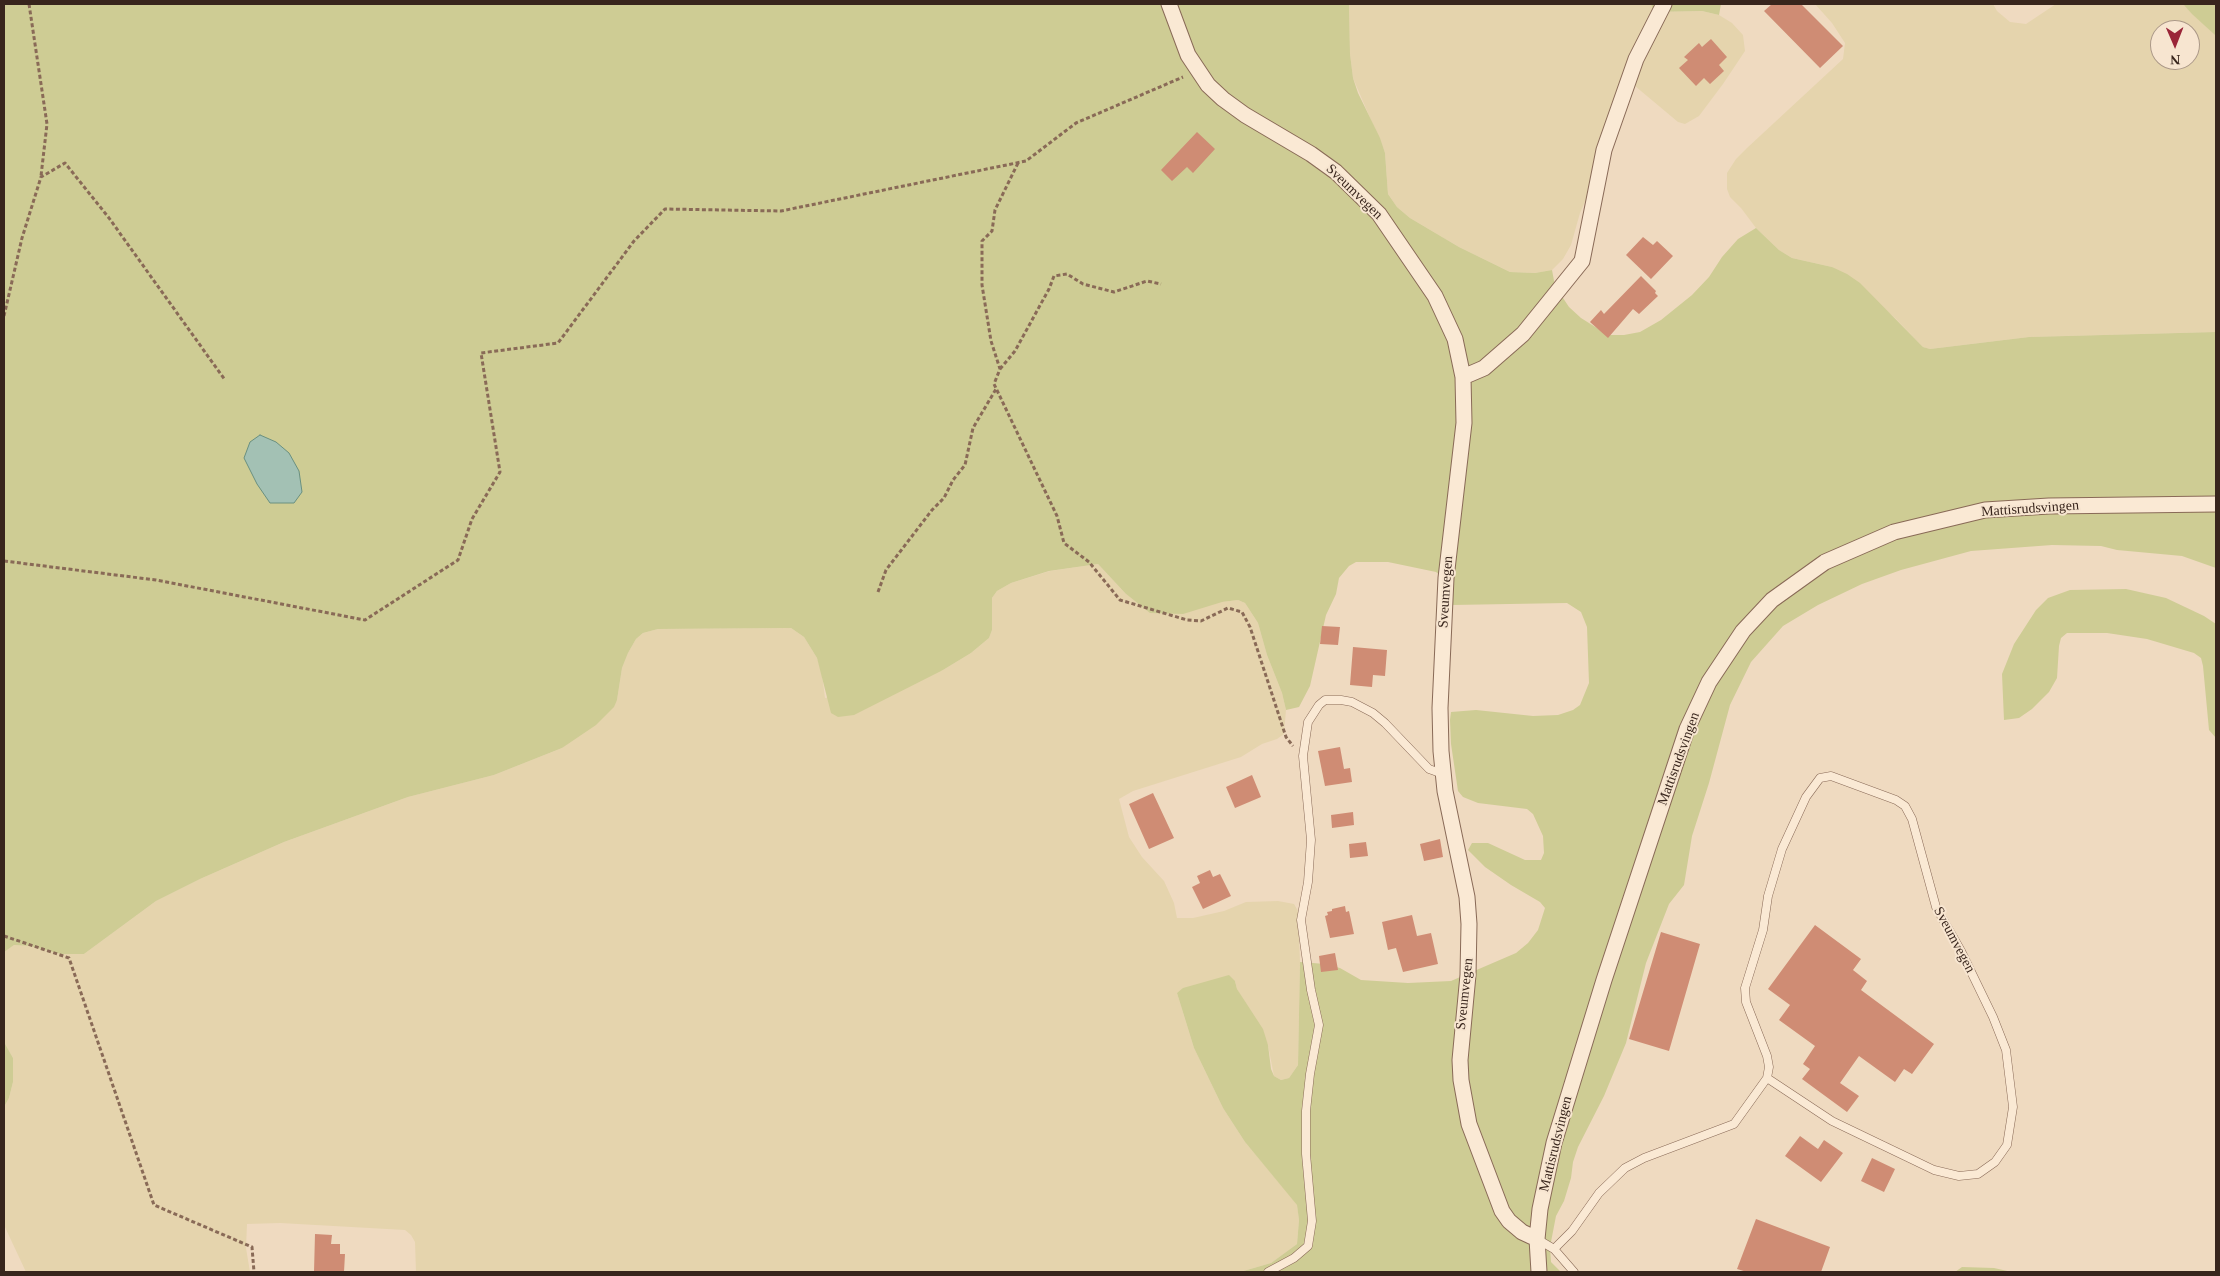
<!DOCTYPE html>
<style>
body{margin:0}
#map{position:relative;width:2220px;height:1276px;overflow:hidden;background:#efdac0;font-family:"Times New Roman",serif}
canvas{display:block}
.frame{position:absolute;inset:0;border:5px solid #38251c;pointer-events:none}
.north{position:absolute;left:2150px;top:20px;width:50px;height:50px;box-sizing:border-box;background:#f7e5d0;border:1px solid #ab9888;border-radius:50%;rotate:179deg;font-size:14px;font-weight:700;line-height:20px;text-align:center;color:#38251c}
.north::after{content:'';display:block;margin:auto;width:18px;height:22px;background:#9a2538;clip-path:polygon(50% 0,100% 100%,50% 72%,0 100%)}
</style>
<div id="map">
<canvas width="2220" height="1276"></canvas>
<div class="frame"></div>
<div class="north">N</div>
</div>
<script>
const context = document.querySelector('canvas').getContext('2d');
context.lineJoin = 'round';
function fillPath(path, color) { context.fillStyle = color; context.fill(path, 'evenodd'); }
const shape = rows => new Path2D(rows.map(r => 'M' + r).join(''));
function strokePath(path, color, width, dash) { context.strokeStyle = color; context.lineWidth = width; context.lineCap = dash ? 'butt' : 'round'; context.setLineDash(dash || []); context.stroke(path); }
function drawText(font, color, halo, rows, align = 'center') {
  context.font = font + ' "Times New Roman",serif'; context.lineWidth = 4; context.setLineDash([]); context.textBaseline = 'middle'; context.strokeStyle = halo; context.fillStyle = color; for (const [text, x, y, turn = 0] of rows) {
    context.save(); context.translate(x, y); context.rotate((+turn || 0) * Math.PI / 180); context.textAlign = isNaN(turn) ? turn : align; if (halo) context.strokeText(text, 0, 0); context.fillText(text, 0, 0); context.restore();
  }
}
const farmland = shape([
 [1349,4,1651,4,1654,12,1702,11,1719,15,1732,23,1743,35,1745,51,1723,84,1699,116,1685,124,1678,122,1635,86,1619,88,1593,183,1580,213,1571,245,1563,259,1552,270,1535,273,1510,272,1459,247,1410,218,1397,207,1388,194,1385,153,1353,78,1350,54],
 [1815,4,1993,4,1997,11,2010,22,2026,24,2056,4,2183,4,2216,36,2216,332,2029,337,1930,349,1923,347,1895,318,1832,267,1792,258,1779,250,1756,228,1741,208,1730,197,1727,189,1727,173,1736,159,1747,148,1843,59,1845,43,1832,23],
 [2160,30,2190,30,2190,60,2160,60],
 [1098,564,1125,593,1222,602,1238,600,1245,603,1258,623,1267,655,1282,693,1286,710,1284,734,1277,739,1262,744,1241,757,1133,791,1119,799,1129,837,1142,857,1164,881,1174,903,1177,918,1193,918,1224,911,1246,902,1278,901,1294,904,1298,911,1300,962,1298,1065,1289,1078,1281,1080,1274,1076,1268,1045,1237,989,1235,981,1177,993,1194,1048,1223,1108,1245,1142,1297,1204,1299,1220,1297,1244,1271,1263,1240,1272,416,1272,415,1242,411,1235,405,1230,280,1223,247,1224,246,1248,250,1272,26,1272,4,1225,4,1107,9,1098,13,1082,13,1058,4,1042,4,952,7,949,14,945,30,946,61,954,84,954,156,901,200,879,284,842,408,797,494,775,562,748,617,700,622,668,628,653,636,639,643,633,658,629,791,628,804,637,817,658,822,674,825,698,943,670,971,653,989,638,992,630,992,598,997,591,1011,583,1050,571]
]);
const green = shape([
 [4,4,1349,4,1350,54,1353,78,1358,93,1380,138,1385,153,1388,194,1397,207,1410,218,1459,247,1510,272,1535,273,1552,270,1555,286,1569,307,1581,318,1608,335,1624,335,1640,332,1661,320,1692,295,1709,277,1722,257,1738,239,1756,228,1779,250,1792,258,1832,267,1847,274,1860,283,1923,347,1930,349,2029,337,2216,332,2216,568,2182,556,2117,550,2101,546,2052,545,1971,551,1901,570,1862,584,1818,605,1783,626,1751,662,1730,705,1709,783,1692,836,1684,885,1669,904,1646,963,1626,1043,1604,1096,1578,1147,1573,1162,1571,1178,1564,1201,1556,1216,1550,1247,1551,1262,1561,1272,1240,1272,1271,1263,1297,1244,1299,1220,1297,1205,1245,1142,1223,1108,1194,1048,1177,993,1183,988,1229,975,1235,981,1237,989,1263,1029,1268,1045,1271,1069,1274,1076,1281,1080,1289,1078,1298,1065,1300,962,1325,964,1340,968,1361,980,1408,983,1451,981,1516,953,1528,943,1538,930,1545,908,1540,902,1511,885,1485,867,1468,850,1472,843,1488,843,1525,860,1541,860,1544,853,1543,836,1533,814,1527,809,1478,803,1463,797,1458,791,1451,744,1450,720,1451,712,1476,710,1533,716,1558,715,1573,710,1580,705,1589,683,1587,627,1581,612,1567,603,1452,605,1447,600,1442,577,1436,572,1388,562,1356,562,1349,566,1339,578,1336,594,1326,615,1310,686,1299,707,1286,710,1282,693,1267,655,1258,623,1245,603,1238,600,1222,602,1183,614,1150,613,1125,593,1098,564,1049,571,1011,583,997,591,992,598,992,630,989,638,971,653,943,670,854,715,838,717,831,713,817,658,804,637,791,628,658,629,643,633,636,639,628,653,622,668,617,700,614,707,596,725,562,748,494,775,408,797,284,842,200,879,156,901,84,954,61,954,30,946,14,945,4,952],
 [1651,4,1721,4,1719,15,1702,11,1654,12],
 [2183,4,2216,4,2216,36,2192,14],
 [2126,589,2166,598,2204,616,2216,624,2216,738,2209,730,2203,666,2201,658,2194,653,2147,639,2107,633,2067,633,2061,638,2059,646,2057,678,2049,692,2032,709,2019,718,2004,720,2002,674,2014,644,2036,610,2048,598,2070,590],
 [4,1042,13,1058,13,1082,9,1098,4,1107],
 [1962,1267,1994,1268,2012,1272,1955,1272]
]);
const water = shape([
 [260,435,276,442,289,453,299,471,302,492,294,503,270,503,257,484,244,458,250,442,260,435]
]);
const building = shape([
 [1772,4,1801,4,1843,46,1820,68,1764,11],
 [1711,39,1727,57,1719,65,1724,71,1710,84,1704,78,1696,86,1679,68,1688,60,1684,57,1699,43,1702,47],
 [1197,132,1215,149,1193,173,1187,167,1172,181,1161,170],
 [1643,237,1653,245,1657,241,1673,256,1651,279,1626,255],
 [1641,276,1656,291,1655,293,1658,296,1639,314,1633,309,1608,338,1590,322,1601,310,1604,314],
 [1322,626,1340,627,1338,645,1320,644],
 [1353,647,1387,650,1385,676,1373,675,1372,687,1350,685],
 [1340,747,1344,769,1350,768,1352,782,1325,786,1318,751],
 [1252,775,1261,797,1235,808,1226,787],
 [1153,793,1174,838,1149,849,1129,804],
 [1353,812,1354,825,1332,828,1331,815],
 [1440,839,1443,857,1424,861,1420,844],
 [1366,842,1368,856,1350,858,1349,844],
 [1210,870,1213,877,1220,874,1231,896,1203,909,1192,887,1200,883,1197,876],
 [1345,906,1346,912,1349,911,1354,934,1330,938,1325,916,1328,915,1327,912,1332,911,1332,909],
 [1412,915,1417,936,1431,933,1438,964,1403,972,1396,948,1388,950,1382,922],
 [1815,925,1861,959,1853,970,1867,981,1861,990,1934,1044,1912,1074,1904,1069,1895,1082,1859,1056,1840,1083,1859,1096,1847,1112,1802,1079,1810,1069,1803,1064,1815,1046,1779,1020,1790,1005,1768,989],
 [1661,932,1700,944,1669,1051,1629,1039],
 [1335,953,1338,970,1321,972,1319,956],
 [1800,1136,1818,1149,1824,1140,1843,1153,1821,1182,1785,1156],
 [1872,1158,1895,1169,1884,1192,1861,1181],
 [1756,1219,1830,1247,1821,1272,1747,1272,1737,1269],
 [315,1234,332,1235,331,1244,340,1244,340,1254,345,1254,344,1272,314,1272]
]);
const path = shape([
 [29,4,47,124,41,176],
 [1018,163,995,210,992,231,982,241,982,285,991,341,1000,369,994,384,1057,516,1064,543,1089,562,1120,600,1187,620,1201,621,1228,608,1242,612,1250,627,1286,737,1293,746],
 [4,316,22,238,41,177,65,163,109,218,225,380],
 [1000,369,1015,351,1049,289,1054,276,1067,274,1083,284,1114,292,1147,281,1161,284],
 [4,561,156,580,365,620,458,560,472,519,500,472,481,353,558,343,634,241,665,209,781,211,1026,161,1076,123,1183,77],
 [878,592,886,570,932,510,944,498,953,480,965,465,973,428,996,389],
 [4,936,69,958,154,1205,252,1247,254,1272]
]);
const lane = shape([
 [1537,1239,1554,1249,1574,1272],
 [1554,1249,1572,1231,1599,1193,1625,1168,1644,1158,1734,1124,1767,1078,1769,1067,1767,1056,1746,1002,1745,988,1763,930,1768,896,1782,849,1806,797,1820,778,1831,776,1896,800,1905,806,1912,819,1936,907,1961,951,1993,1017,2006,1050,2013,1107,2007,1145,1995,1162,1978,1174,1959,1176,1934,1170,1832,1121,1767,1078],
 [1268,1272,1294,1258,1308,1246,1312,1221,1306,1154,1306,1111,1310,1074,1319,1025,1311,990,1301,920,1308,882,1311,840,1303,756,1308,722,1319,705,1325,700,1341,700,1352,702,1373,713,1385,723,1429,769,1443,774]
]);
const street = shape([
 [1169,4,1188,55,1208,85,1223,99,1245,115,1311,154,1336,172,1379,214,1435,296,1455,339,1463,377,1464,423,1446,578,1440,708,1441,751,1445,791,1467,897,1469,924,1468,975,1460,1060,1461,1080,1469,1124,1502,1211,1509,1221,1522,1232,1537,1239],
 [1463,377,1484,368,1523,334,1582,261,1604,150,1636,59,1664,4],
 [1539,1272,1537,1239,1540,1209,1554,1143,1604,980,1687,729,1709,682,1743,631,1772,600,1825,562,1894,532,1985,510,2049,506,2216,504]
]);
const streetNames = [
 ["Sveumvegen",1354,192,44],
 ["Mattisrudsvingen",2030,509,-4],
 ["Sveumvegen",1446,592,-86],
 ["Mattisrudsvingen",1679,759,-70],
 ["Sveumvegen",1954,940,62],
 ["Sveumvegen",1465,994,-84],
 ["Mattisrudsvingen",1556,1144,-76]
];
fillPath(farmland, '#e5d4ad');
fillPath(green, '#cecc94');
fillPath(water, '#a3c1b4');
strokePath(water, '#6a9080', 1);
fillPath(building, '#cf8c74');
strokePath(lane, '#896a57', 9);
strokePath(street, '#896a57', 17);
strokePath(path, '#896a57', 3, [4, 2.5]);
strokePath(lane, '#fae9d4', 8);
strokePath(street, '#fae9d4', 15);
drawText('14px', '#38251c', '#f7e5d0', streetNames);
</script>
